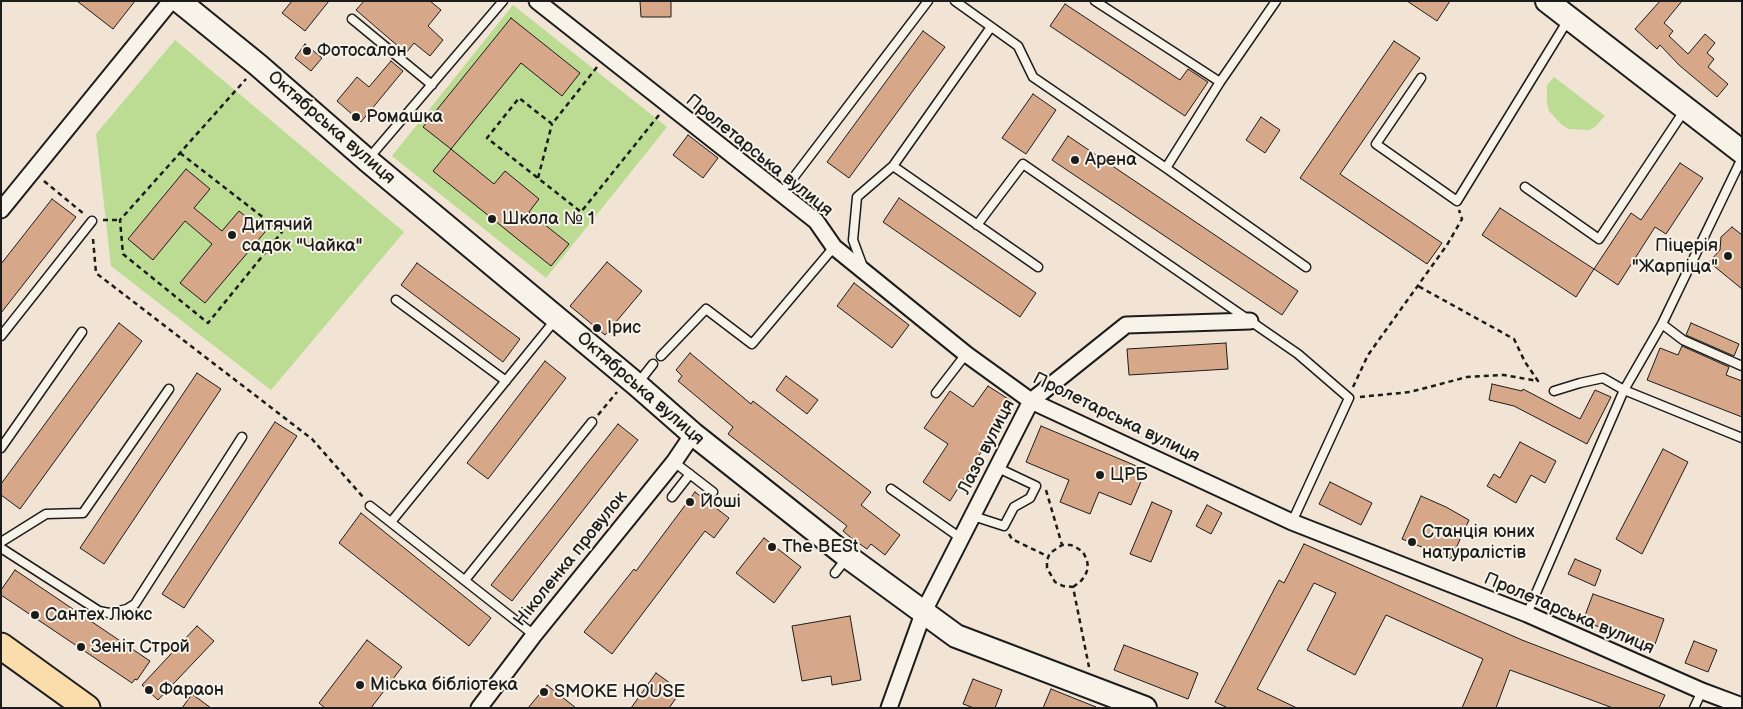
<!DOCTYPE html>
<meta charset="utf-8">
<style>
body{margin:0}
#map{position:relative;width:1743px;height:709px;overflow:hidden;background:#f1e4d5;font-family:"Balsamiq Sans",sans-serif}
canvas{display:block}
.frame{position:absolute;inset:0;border:2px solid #1c1c1c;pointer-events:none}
</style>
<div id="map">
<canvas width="1743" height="709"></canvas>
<div class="frame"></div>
</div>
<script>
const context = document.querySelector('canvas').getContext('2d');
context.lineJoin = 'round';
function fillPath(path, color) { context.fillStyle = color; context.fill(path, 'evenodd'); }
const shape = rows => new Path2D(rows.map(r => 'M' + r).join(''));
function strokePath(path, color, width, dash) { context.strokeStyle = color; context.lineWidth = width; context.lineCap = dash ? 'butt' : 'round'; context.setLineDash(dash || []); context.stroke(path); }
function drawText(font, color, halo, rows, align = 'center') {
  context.font = font + ' "Balsamiq Sans",sans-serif'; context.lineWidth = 4; context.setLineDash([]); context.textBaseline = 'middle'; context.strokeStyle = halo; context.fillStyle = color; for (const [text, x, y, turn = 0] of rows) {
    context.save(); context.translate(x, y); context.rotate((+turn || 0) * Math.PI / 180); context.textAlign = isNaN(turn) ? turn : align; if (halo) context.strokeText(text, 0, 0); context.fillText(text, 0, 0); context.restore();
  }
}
const green = shape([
 [513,5,667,127,546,278,392,156],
 [175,40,404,232,271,390,111,266,96,134],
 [1554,77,1605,116,1595,127,1589,130,1569,129,1562,125,1549,111,1547,103,1547,85]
]);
const building = shape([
 [77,1,135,1,113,29,77,1],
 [292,1,329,1,305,31,282,13,292,1],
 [364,1,430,1,441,10,428,26,443,40,430,56,414,43,406,53,356,10,364,1],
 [640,1,671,1,671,17,641,17,640,1],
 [1407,1,1450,1,1437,21,1407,1],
 [1660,1,1682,1,1664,23,1673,31,1669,36,1688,54,1705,34,1715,43,1707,53,1714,59,1708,67,1728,84,1717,97,1679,65,1660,45,1657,49,1635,29,1660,1],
 [1065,4,1180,80,1188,69,1208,82,1185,116,1050,26,1065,4],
 [511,18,580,73,562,96,521,63,451,149,423,127,511,18],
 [923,31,945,47,849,178,827,162,923,31],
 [1394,41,1420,58,1340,174,1442,243,1427,264,1300,178,1394,41],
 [305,44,322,58,311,71,295,58,305,44],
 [391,61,403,71,361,122,337,101,357,77,369,87,391,61],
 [1033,94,1056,110,1026,154,1002,138,1033,94],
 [1261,117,1280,130,1265,153,1246,140,1261,117],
 [688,135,718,158,703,178,673,155,688,135],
 [1068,136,1298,291,1282,315,1052,160,1068,136],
 [451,149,494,184,505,171,539,199,529,212,569,244,551,266,433,171,451,149],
 [1680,163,1703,178,1666,234,1655,227,1618,285,1594,269,1631,213,1641,220,1680,163],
 [186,169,210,189,194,208,222,231,239,211,265,232,205,303,180,283,212,244,185,221,153,260,128,239,186,169],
 [899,198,1036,293,1020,317,883,222,899,198],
 [52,199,76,217,1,313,1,264,52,199],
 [1500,208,1594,269,1576,297,1482,235,1500,208],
 [1732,227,1742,235,1742,289,1709,262,1720,250,1721,237,1732,227],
 [607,262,642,291,605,335,570,306,607,262],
 [417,263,520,339,503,362,401,285,417,263],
 [854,283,909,325,892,348,837,306,854,283],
 [119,323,142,341,20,509,1,495,1,484,119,323],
 [1691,323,1739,344,1734,356,1686,335,1691,323],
 [1226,343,1228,369,1129,375,1127,349,1226,343],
 [1682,346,1729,367,1726,375,1742,381,1742,417,1647,380,1660,348,1678,355,1682,346],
 [690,353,751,404,753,401,871,492,861,505,900,535,885,555,871,544,867,549,850,537,843,531,847,526,728,434,733,427,678,381,682,376,676,370,690,353],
 [545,361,566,378,488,479,467,463,545,361],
 [197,373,221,389,104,564,80,548,197,373],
 [786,376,818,400,807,414,776,390,786,376],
 [1492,384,1522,391,1523,389,1580,419,1595,390,1611,397,1587,444,1514,406,1489,400,1492,384],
 [988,386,1013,402,950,501,923,482,948,444,924,428,950,391,973,407,988,386],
 [275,422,297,436,184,608,162,594,275,422],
 [618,424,638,440,512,601,491,585,618,424],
 [1041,426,1146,470,1131,505,1099,492,1090,514,1060,502,1069,480,1026,462,1041,426],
 [1520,442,1556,461,1545,483,1531,475,1516,503,1487,486,1494,474,1500,478,1520,442],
 [1663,449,1688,462,1642,554,1616,539,1663,449],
 [1330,482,1372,503,1361,525,1319,504,1330,482],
 [695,492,729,518,714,538,705,531,612,654,584,632,634,569,636,571,695,492],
 [1421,496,1446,507,1469,520,1451,559,1402,539,1421,496],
 [1152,502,1172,511,1151,562,1130,554,1152,502],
 [1207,505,1222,513,1211,534,1196,526,1207,505],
 [361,513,491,618,469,646,339,543,361,513],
 [764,538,801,567,774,603,736,573,764,538],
 [1304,544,1522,640,1665,695,1659,708,1613,708,1510,670,1496,708,1462,708,1483,659,1386,615,1355,675,1307,650,1336,593,1314,583,1257,689,1297,708,1228,708,1215,702,1279,580,1284,583,1304,544],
 [1575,559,1601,570,1595,586,1568,574,1575,559],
 [15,570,150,661,137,680,135,679,132,683,1,595,1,590,15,570],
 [1593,594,1664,619,1654,647,1583,621,1593,594],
 [850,616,861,680,832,685,831,676,802,681,792,626,850,616],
 [197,626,214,641,158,700,142,685,197,626],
 [367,640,402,667,371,708,325,708,319,703,367,640],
 [1694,641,1717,650,1708,672,1685,663,1694,641],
 [1124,645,1198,673,1188,699,1114,670,1124,645],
 [656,673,681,691,669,708,631,708,656,673],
 [973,679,1002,690,995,708,974,708,963,704,973,679],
 [547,685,576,708,528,708,547,685],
 [1051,689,1096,707,1096,708,1043,708,1051,689],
 [192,694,211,708,182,708,192,694]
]);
const path = shape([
 [597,67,552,124,519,98,487,138,581,212,659,115],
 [180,153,282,232,208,323,123,254,120,220,246,79],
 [538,178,552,124],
 [44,181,84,214],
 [103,220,120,220],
 [93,239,96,273,312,439,363,497],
 [1353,387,1368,355,1447,245,1462,219,1459,210],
 [1360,397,1410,392,1467,377,1504,375,1538,381,1525,362,1514,339,1418,286],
 [598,415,617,392],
 [1046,490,1062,545],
 [1009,534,1012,539,1049,557],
 [1073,587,1080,582,1085,576,1088,568,1087,560,1083,552,1077,548,1071,545,1062,545,1050,553,1047,560,1047,568,1055,582,1063,586,1073,587,1089,667]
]);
const lane = shape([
 [955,1,1018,46,1033,77,1166,168,1306,267],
 [1095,1,1220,82],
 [352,19,432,85],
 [1421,78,1376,144,1457,201,1568,20],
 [369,158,503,1],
 [893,166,1038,267],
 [1166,168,1220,82,1276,1],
 [1525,187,1599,239,1684,111],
 [781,194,928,1],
 [977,225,1023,164,1298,354,1349,398,1292,522],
 [863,267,853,240,857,197,893,166,991,27],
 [396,300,506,381],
 [1662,324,1683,340,1742,366],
 [1,336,92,221],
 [661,356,706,309,752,344,834,247],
 [638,383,653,364],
 [1554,391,1580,383,1603,378,1624,390,1742,438],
 [936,393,966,354],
 [1,448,82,332],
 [674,462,713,492],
 [891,489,962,539],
 [672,497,690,474],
 [370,506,534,635],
 [973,516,1004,526,1014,507,1030,498,1036,486,998,468],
 [391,522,556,319],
 [1,542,46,514,83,513,169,389],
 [1,548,99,611,109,613,127,609,135,604,242,437],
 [835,573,846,559],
 [465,580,592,422],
 [1527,614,1624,390,1662,324,1742,158],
 [1694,708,1702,691]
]);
const street = shape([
 [537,1,816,221,834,247,966,354,1031,401,1292,522,1527,614,1702,691,1742,706],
 [1,210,171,1],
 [479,708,534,635,674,462,693,434],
 [889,708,924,611,1031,401,1126,325,1250,321]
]);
const secondary = shape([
 [179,1,258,65,367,160,636,384,693,434,848,557,956,636,1145,708],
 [1547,1,1742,152]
]);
const primary = shape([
 [1,646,87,708]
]);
const markers = [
 [307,51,5,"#1c1c1c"],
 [356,117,5,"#1c1c1c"],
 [1075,160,5,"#1c1c1c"],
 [492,219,5,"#1c1c1c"],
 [232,235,5,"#1c1c1c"],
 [1728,256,5,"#1c1c1c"],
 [597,328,5,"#1c1c1c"],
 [1100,475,5,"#1c1c1c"],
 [690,502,5,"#1c1c1c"],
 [1412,542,5,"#1c1c1c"],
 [772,547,5,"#1c1c1c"],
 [35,615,5,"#1c1c1c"],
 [81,647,5,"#1c1c1c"],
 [360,685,5,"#1c1c1c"],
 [149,690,5,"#1c1c1c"],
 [544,692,5,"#1c1c1c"]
];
const poiNames = [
 ["Фотосалон",317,51],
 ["Ромашка",366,117],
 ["Арена",1085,160],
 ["Школа № 1",502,219],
 ["Дитячий",242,225],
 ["садок \"Чайка\"",242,246],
 ["Піцерія",1718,246,"right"],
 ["\"Жарпіца\"",1718,267,"right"],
 ["Ірис",607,328],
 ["ЦРБ",1110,475],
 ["Йоші",700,502],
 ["Станція юних",1422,532],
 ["натуралістів",1422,553],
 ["The BESt",782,547],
 ["Сантех Люкс",45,615],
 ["Зеніт Строй",91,647],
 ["Міська бібліотека",370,685],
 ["Фараон",159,690],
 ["SMOKE HOUSE",554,692]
];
const streetNames = [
 ["Октябрська вулиця",331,128,41],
 ["Пролетарська вулиця",759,156,39],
 ["Октябрська вулиця",640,389,41],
 ["Пролетарська вулиця",1116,418,26],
 ["Лазо вулиця",987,447,-63],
 ["Ніколенка провулок",571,559,-51],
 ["Пролетарська вулиця",1569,614,23]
];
fillPath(green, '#bcdb93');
fillPath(building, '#d7a789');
strokePath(building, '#1c1c1c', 1);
strokePath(lane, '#1c1c1c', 11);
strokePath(street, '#1c1c1c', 19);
strokePath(secondary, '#1c1c1c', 26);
strokePath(primary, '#1c1c1c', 29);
strokePath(path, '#1c1c1c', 2.5, [5, 4]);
strokePath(lane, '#f7f3e8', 8);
strokePath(street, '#f7f3e8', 15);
strokePath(secondary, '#f7f3e8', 22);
strokePath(primary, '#faddab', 25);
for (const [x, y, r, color] of markers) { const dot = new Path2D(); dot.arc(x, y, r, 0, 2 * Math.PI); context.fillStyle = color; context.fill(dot); strokePath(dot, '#f7f3e8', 2); }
drawText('18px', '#1c1c1c', '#f7f3e8', poiNames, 'left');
drawText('18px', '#1c1c1c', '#f7f3e8', streetNames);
</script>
